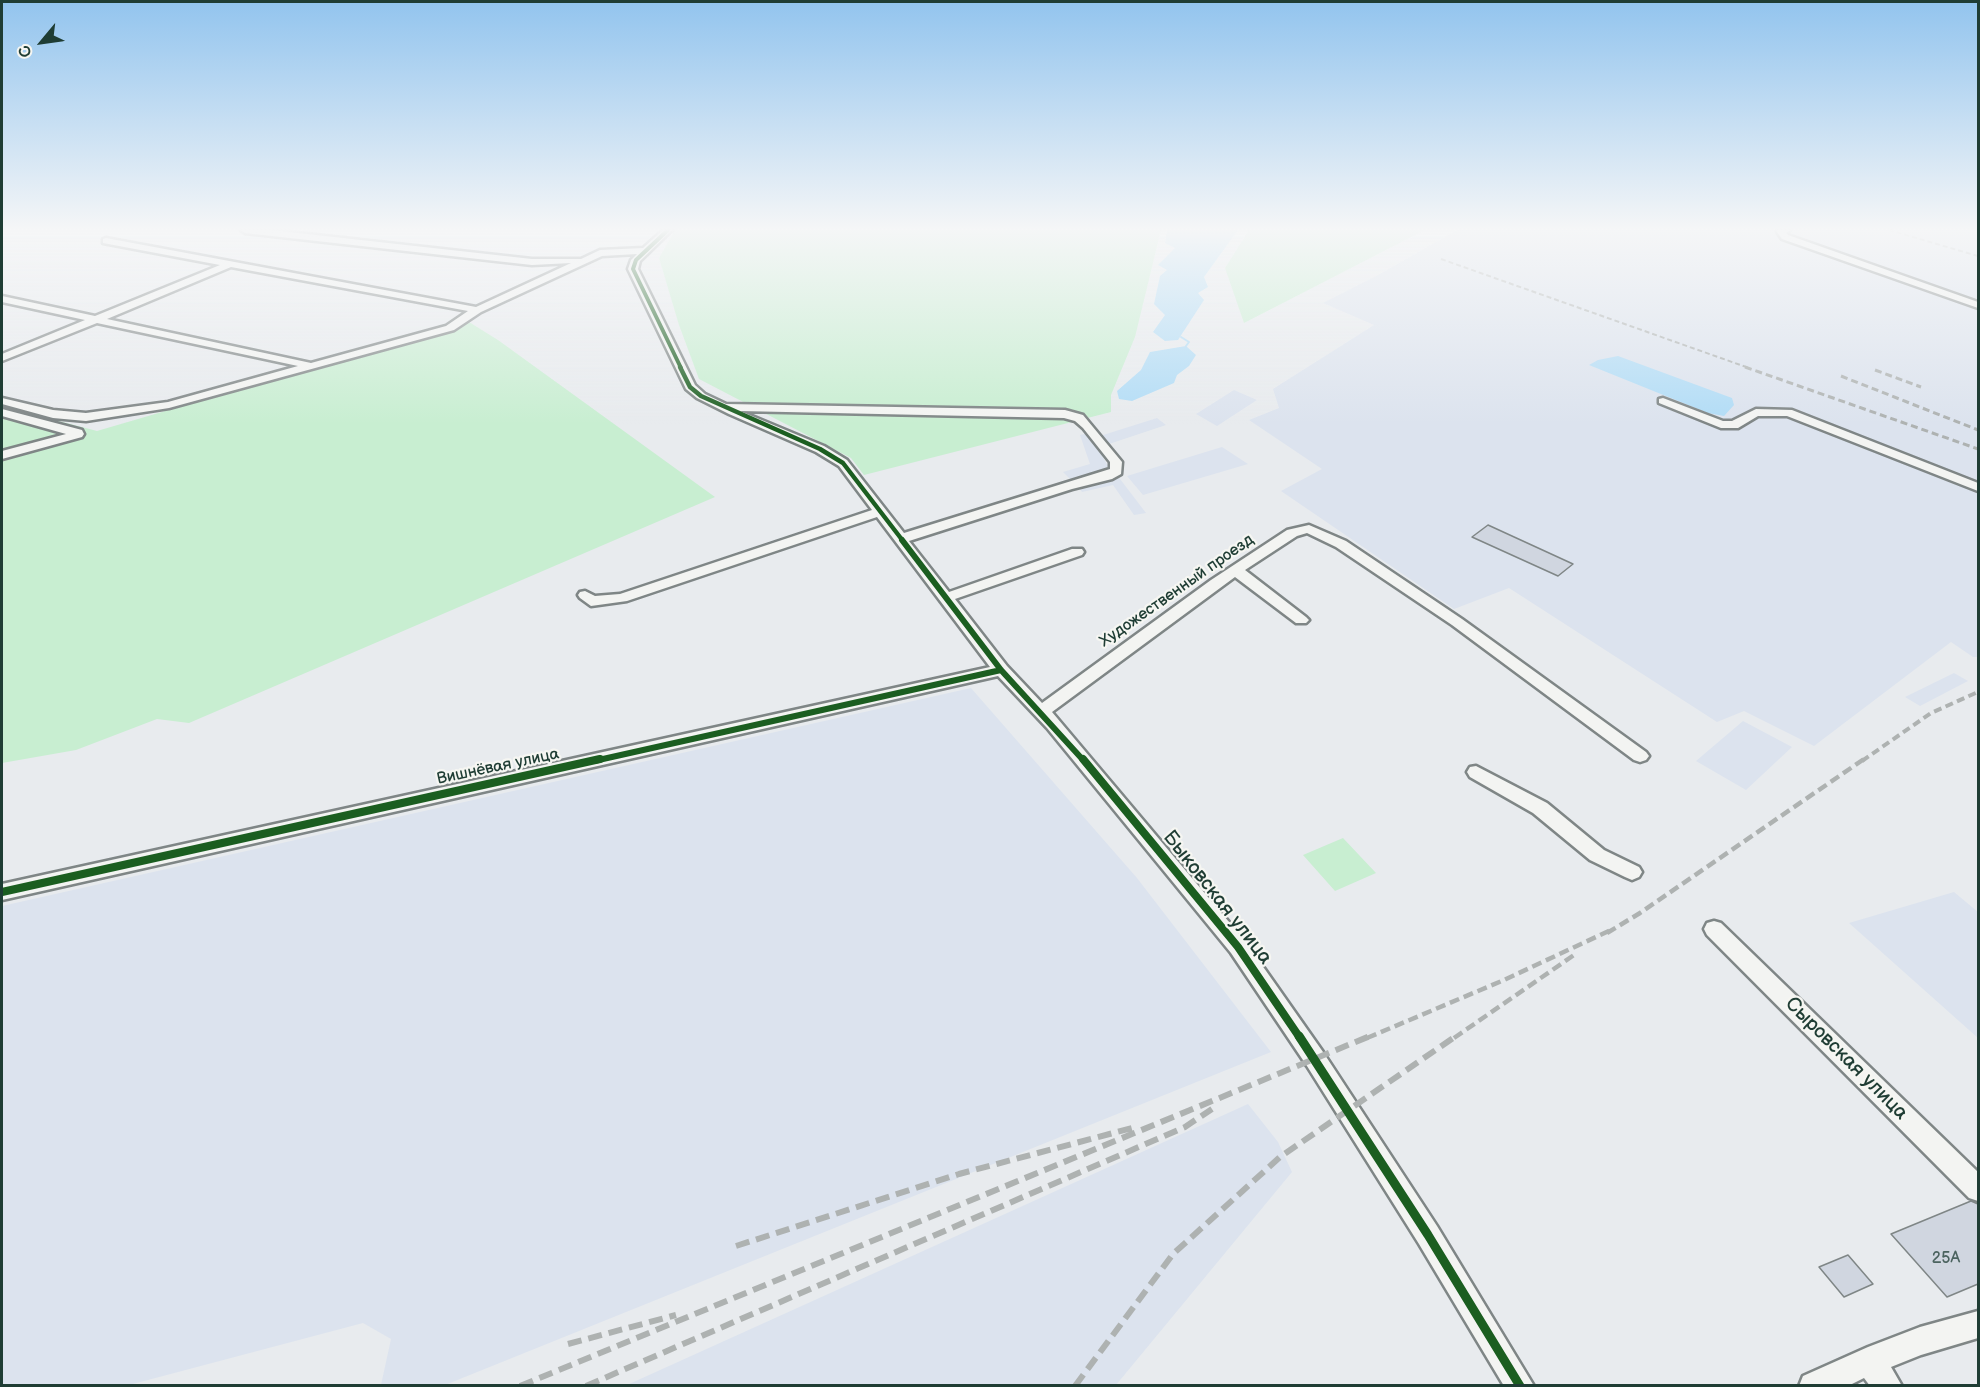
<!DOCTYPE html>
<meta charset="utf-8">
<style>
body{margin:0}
#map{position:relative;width:1980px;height:1387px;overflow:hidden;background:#e8ebee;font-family:"Balsamiq Sans",sans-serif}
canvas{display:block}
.frame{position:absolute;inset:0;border:3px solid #1f3d34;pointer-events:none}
.north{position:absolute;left:12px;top:12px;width:60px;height:60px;-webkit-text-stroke:4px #f6f6f2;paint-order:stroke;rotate:241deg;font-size:16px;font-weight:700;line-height:24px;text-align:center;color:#1f3d34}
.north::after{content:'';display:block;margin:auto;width:21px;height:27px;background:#1f3d34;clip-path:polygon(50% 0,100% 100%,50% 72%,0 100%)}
</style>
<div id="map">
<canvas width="1980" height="1387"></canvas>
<div class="frame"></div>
<div class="north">С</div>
</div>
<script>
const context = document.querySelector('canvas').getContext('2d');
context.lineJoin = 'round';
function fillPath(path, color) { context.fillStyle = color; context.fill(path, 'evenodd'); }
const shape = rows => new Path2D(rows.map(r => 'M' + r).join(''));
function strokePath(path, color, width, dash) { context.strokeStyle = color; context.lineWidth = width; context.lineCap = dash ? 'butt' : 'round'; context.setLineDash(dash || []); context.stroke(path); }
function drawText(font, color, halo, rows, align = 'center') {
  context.font = font + ' "Balsamiq Sans",sans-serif'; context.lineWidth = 4.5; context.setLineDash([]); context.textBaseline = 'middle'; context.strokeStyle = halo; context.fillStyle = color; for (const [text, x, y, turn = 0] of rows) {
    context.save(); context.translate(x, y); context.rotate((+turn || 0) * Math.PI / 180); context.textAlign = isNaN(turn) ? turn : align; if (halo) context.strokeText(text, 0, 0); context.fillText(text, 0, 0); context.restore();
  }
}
const built = shape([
 [1457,230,1978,230,1978,657,1973,657,1951,642,1814,746,1744,711,1717,722,1509,588,1454,609,1281,491,1322,469,1249,420,1279,408,1273,389,1374,325,1323,303,1378,275],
 [1234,390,1257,400,1217,426,1196,414],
 [1157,418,1166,425,1106,445,1100,436],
 [1089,433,1108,466,1103,472,1071,480,1063,472,1090,464,1080,435],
 [1222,447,1248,464,1143,495,1127,476],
 [1117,475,1146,513,1134,515,1113,485,1082,492,1077,485],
 [1954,673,1968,681,1920,706,1905,697],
 [971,688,1137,878,1271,1052,445,1385,381,1385,391,1339,363,1323,129,1385,2,1385,2,906],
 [1743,721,1792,747,1746,790,1696,761],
 [1954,892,1978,912,1978,1038,1849,923],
 [1248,1104,1278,1142,1292,1172,1116,1385,627,1385]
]);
const green = shape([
 [675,230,1161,230,1135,337,1111,395,1111,412,864,475,851,458,699,379,679,325,659,258],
 [1249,230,1425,230,1244,323,1225,268],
 [469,322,498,340,715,497,189,723,157,719,76,750,2,763,2,406,97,431],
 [1343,838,1376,873,1335,891,1303,855]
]);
const water = shape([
 [1167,230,1238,230,1204,277,1208,287,1198,293,1204,300,1178,340,1165,341,1153,332,1165,315,1154,304,1160,276,1167,270,1158,265,1175,248,1165,243],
 [1186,346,1196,355,1189,366,1177,375,1174,383,1132,401,1119,399,1117,391,1141,370,1150,352],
 [1618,356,1732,398,1734,405,1724,416,1708,413,1589,365,1598,360]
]);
const stream = shape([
 [1181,337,1189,342,1186,346]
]);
const building = shape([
 [1488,525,1573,564,1558,576,1472,537,1488,525],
 [1971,1201,1978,1204,1978,1284,1947,1297,1891,1234,1971,1201],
 [1848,1255,1873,1284,1844,1297,1819,1267,1848,1255]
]);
const minor = shape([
 [241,230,271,230,532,259,581,259,600,250,643,248,663,230,672,230,640,261,638,269,695,385,705,394,726,404,1065,410,1083,415,1122,462,1121,474,1112,479,1072,489,909,541,949,592,1072,549,1082,549,1084,552,1082,555,955,599,1007,666,1042,703,1211,580,1287,530,1309,525,1346,541,1462,619,1646,752,1649,756,1646,760,1640,762,1634,760,1452,625,1336,547,1307,533,1297,536,1245,570,1306,617,1309,620,1306,623,1296,623,1235,577,1052,712,1245,941,1323,1052,1437,1226,1534,1386,1504,1386,1419,1244,1307,1066,1231,953,1047,728,998,676,2,900,2,884,990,667,877,517,627,601,591,606,580,598,578,595,580,592,585,591,595,596,620,594,872,510,839,466,816,452,729,414,697,398,686,389,628,269,631,260,637,254,602,256,481,312,454,330,169,408,86,421,53,418,2,404,2,398,53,410,86,413,168,402,298,366,97,323,2,361,2,354,85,320,2,302,2,296,95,316,220,265,103,243,103,239,106,238,476,307,571,263,532,265,245,233,241,230],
 [231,267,468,311,446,326,311,363,107,319,231,267],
 [740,411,1064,418,1075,421,1083,428,1110,462,1110,469,904,533,847,460,824,446,740,411],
 [1778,230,1790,230,1786,233,1788,235,1978,302,1978,308,1782,239,1777,232,1778,230],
 [1663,398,1723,421,1732,421,1756,409,1792,410,1978,483,1978,491,1787,416,1758,416,1738,428,1721,428,1659,403,1659,399,1663,398],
 [2,409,82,430,84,434,82,437,2,459,2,451,66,434,2,416,2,409],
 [1476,766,1547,803,1604,850,1639,867,1642,872,1639,877,1632,880,1625,877,1590,860,1533,813,1470,777,1467,772,1470,767,1476,766],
 [1714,921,1721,923,1978,1172,1978,1201,1969,1198,1707,935,1704,929,1707,923,1714,921],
 [1978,1311,1978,1338,1921,1355,1891,1367,1902,1386,1870,1386,1864,1378,1848,1386,1799,1386,1803,1376,1868,1347,1920,1327,1978,1311]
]);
const railFar4 = shape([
 [1889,230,1978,256],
 [1441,259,1749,368]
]);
const railFar3 = shape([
 [1745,367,1978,449],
 [1875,370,1921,387],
 [1841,376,1978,430]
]);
const railFar2 = shape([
 [1862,761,1931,713,1978,692]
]);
const railFar1 = shape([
 [1607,933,1640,913,1864,759],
 [1367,1038,1504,980,1613,929],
 [1454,1038,1574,955]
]);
const rail = shape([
 [736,1246,959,1174,1132,1128],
 [568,1344,676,1315],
 [520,1386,1370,1036],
 [586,1386,1185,1127,1212,1109],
 [1075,1386,1173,1254,1280,1157,1456,1036]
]);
const cyclewayFar4 = shape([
 [668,230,636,260,633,269,681,368]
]);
const cyclewayFar3 = shape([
 [680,367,690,387,701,396,820,449,843,463,903,541]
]);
const cyclewayFar2 = shape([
 [902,540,1001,670,1084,761],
 [594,761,1001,670]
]);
const cyclewayFar1 = shape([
 [1083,759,1238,947,1300,1038],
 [2,892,600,759]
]);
const cycleway = shape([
 [1299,1036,1428,1235,1520,1386]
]);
const streetNames = [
 ["Художественный проезд",1177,591,-35],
 ["Вишнёвая улица",498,767,-12]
];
const nearNumbernames = [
 ["25А",1946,1259]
];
const nearStreetnames = [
 ["Быковская улица",1217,898,52],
 ["Сыровская улица",1846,1059,45]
];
fillPath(built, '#dce3ee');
fillPath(green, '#c8eed1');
fillPath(water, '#b1dcf6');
strokePath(stream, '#b1dcf6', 2);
fillPath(building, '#d0d6e0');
strokePath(building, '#7f8686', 1.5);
strokePath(minor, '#7f8686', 5);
fillPath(minor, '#f3f4f2');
strokePath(railFar4, '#aeb2b1', 2, [5, 3]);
strokePath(railFar3, '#aeb2b1', 3, [7, 4]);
strokePath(railFar2, '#aeb2b1', 4, [8, 4.5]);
strokePath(railFar1, '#aeb2b1', 4.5, [10, 5]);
strokePath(rail, '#aeb2b1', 6, [14, 7]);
strokePath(cyclewayFar4, '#1b5e20', 4);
strokePath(cyclewayFar3, '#1b5e20', 4.5);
strokePath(cyclewayFar2, '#1b5e20', 6);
strokePath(cyclewayFar1, '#1b5e20', 8);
strokePath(cycleway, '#1b5e20', 9);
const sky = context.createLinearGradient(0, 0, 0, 424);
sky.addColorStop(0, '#92c4ee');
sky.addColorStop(0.54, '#f5f6f7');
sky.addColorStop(1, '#f5f6f700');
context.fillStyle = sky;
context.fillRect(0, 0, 1980, 424);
drawText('16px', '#1f3d34', '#f6f6f2', streetNames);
drawText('16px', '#4b635f', null, nearNumbernames);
drawText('20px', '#1f3d34', '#f6f6f2', nearStreetnames);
</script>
